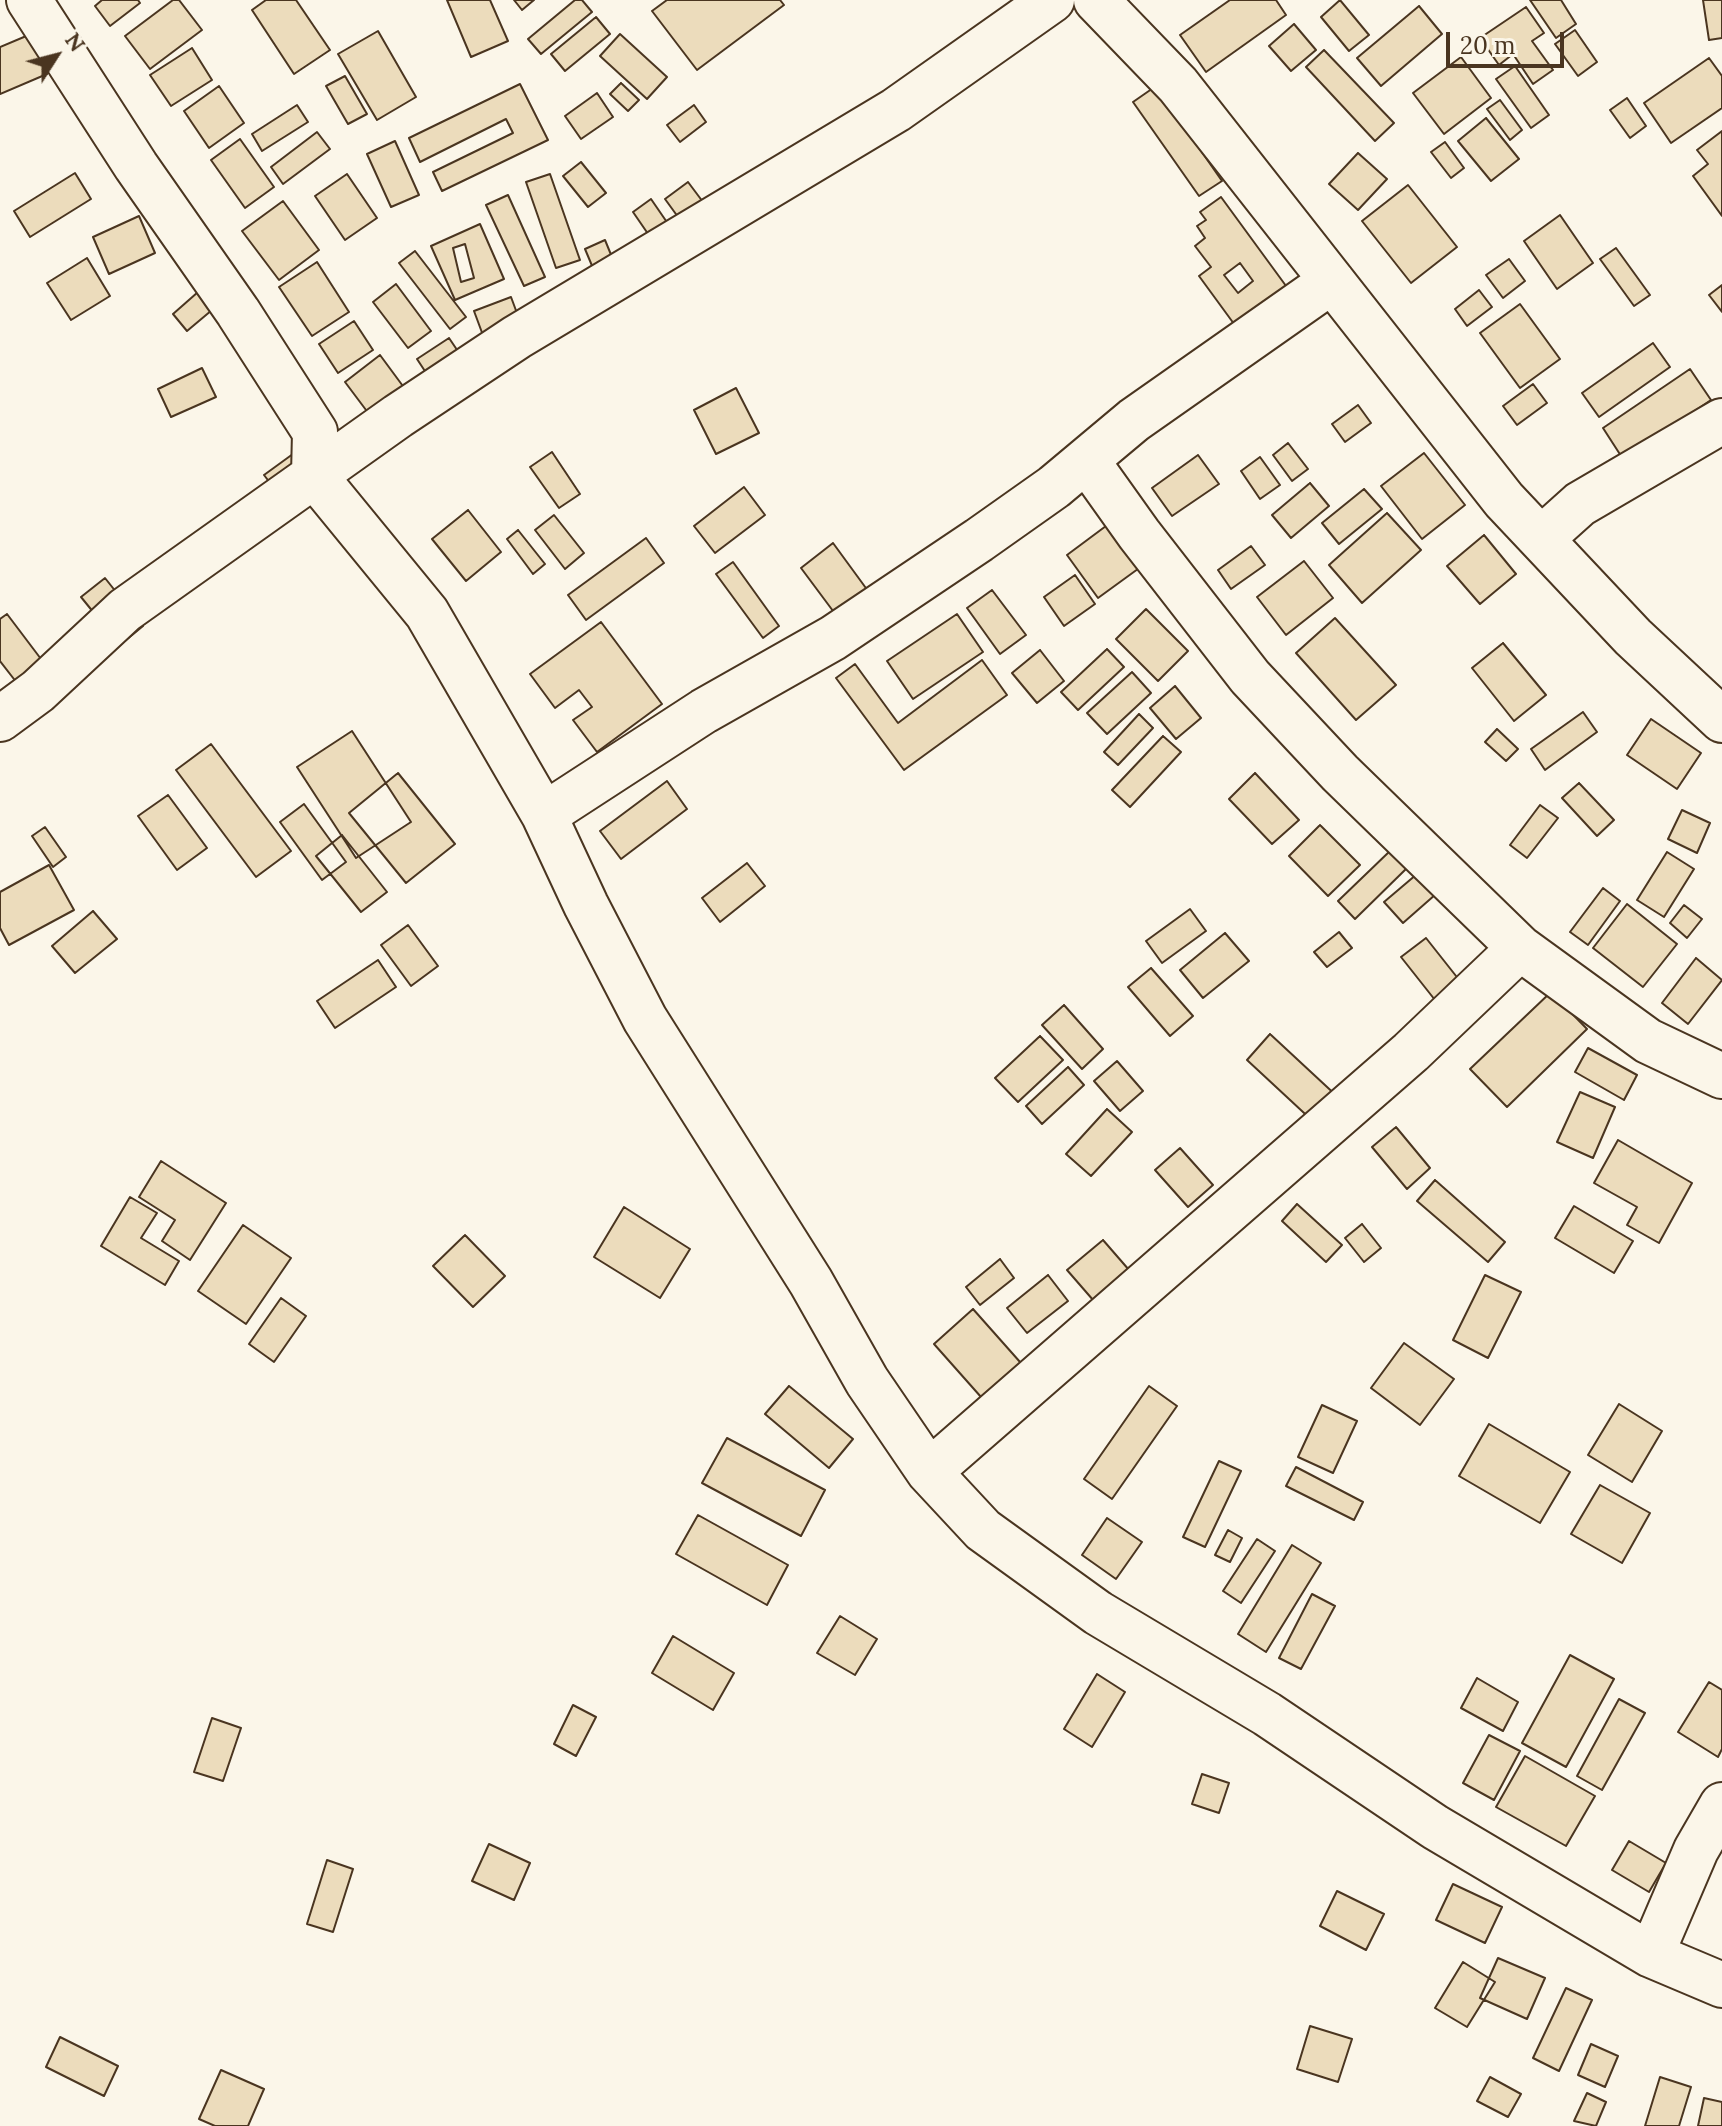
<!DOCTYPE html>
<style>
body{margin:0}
#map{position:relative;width:1722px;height:2126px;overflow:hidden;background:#fbf6e9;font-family:Lora,serif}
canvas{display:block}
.north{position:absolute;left:16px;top:16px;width:80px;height:80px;-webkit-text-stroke:6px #fbf6e9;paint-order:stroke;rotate:54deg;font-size:22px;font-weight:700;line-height:32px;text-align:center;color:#4a3520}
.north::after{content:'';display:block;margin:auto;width:28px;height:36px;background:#4a3520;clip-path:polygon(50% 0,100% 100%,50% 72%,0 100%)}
.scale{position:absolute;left:1446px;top:32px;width:118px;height:36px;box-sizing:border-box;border:4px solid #4a3520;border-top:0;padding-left:10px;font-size:24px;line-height:28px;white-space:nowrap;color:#4a3520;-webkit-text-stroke:6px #fbf6e9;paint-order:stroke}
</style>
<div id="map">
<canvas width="1722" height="2126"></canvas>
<div class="north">N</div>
<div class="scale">20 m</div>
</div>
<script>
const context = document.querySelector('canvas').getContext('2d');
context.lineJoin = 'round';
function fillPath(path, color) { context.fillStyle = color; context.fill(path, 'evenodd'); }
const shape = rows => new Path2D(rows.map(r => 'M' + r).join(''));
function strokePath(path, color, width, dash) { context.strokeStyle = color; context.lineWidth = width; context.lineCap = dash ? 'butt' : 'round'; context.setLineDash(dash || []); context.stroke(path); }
const building = shape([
 [102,0,138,0,140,3,110,26,95,6,102,0],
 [173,0,179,0,202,30,150,69,125,36,173,0],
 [266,0,296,0,330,50,294,74,252,10,266,0],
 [447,0,490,0,508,41,471,57,447,0],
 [514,0,534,0,522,10,514,0],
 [575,0,582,0,592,12,541,54,528,39,575,0],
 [667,0,780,0,784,5,697,70,652,11,667,0],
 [1230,0,1276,0,1286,15,1206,72,1180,35,1230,0],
 [1340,0,1369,35,1349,51,1321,17,1340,0],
 [1530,0,1561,0,1576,24,1556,38,1530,0],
 [1703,0,1722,0,1722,38,1709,40,1703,0],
 [1419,6,1442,34,1381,86,1357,58,1419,6],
 [1526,7,1544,33,1532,41,1553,70,1533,84,1513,54,1499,65,1480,38,1526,7],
 [596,17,610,34,565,71,551,54,596,17],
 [1294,24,1316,50,1291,71,1269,46,1294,24],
 [1575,30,1597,62,1578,76,1555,44,1575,30],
 [378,31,416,97,377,120,338,54,378,31],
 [31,34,47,74,0,94,0,47,31,34],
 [620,34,667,77,647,99,600,56,620,34],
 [192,48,212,80,171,106,150,75,192,48],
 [1324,50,1394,123,1375,141,1306,67,1324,50],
 [1461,57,1491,98,1444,134,1413,93,1461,57],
 [1709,58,1722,76,1722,108,1671,143,1644,103,1709,58],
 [1515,66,1549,115,1531,128,1496,79,1515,66],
 [345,76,367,114,348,124,326,86,345,76],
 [621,83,639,100,628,111,610,94,621,83],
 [520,84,548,140,442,191,433,172,513,133,506,119,420,162,409,138,520,84],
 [219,86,244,123,209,148,184,111,219,86],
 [1156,86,1222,181,1199,196,1133,102,1156,86],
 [597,93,613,117,581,139,565,116,597,93],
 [1627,98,1646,126,1630,138,1610,110,1627,98],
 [1500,100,1522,130,1510,140,1487,109,1500,100],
 [297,105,308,122,262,151,252,134,297,105],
 [694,105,706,122,680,142,667,125,694,105],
 [1486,118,1519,159,1491,181,1458,141,1486,118],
 [1722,131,1722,216,1693,176,1708,164,1697,150,1722,131],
 [317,132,330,149,283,184,271,167,317,132],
 [240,139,274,187,245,208,211,160,240,139],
 [395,141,419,195,391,207,367,154,395,141],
 [1445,142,1464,168,1451,178,1431,152,1445,142],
 [1358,153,1387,179,1358,210,1329,184,1358,153],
 [581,162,606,193,588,207,563,176,581,162],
 [75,173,91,199,30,237,14,211,75,173],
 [347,174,377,218,345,240,315,196,347,174],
 [550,174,580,260,556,268,526,182,550,174],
 [688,182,718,222,694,239,665,199,688,182],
 [1408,185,1457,247,1411,283,1362,221,1408,185],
 [508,195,545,277,524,286,486,205,508,195],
 [1221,197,1289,290,1237,328,1199,276,1211,267,1195,246,1205,238,1197,226,1206,220,1200,212,1221,197],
 [1240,263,1253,281,1238,293,1224,275,1240,263],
 [651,199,684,247,666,260,633,212,651,199],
 [283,201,319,250,279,280,242,231,283,201],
 [1560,215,1593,263,1557,289,1524,241,1560,215],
 [139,216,155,253,109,274,93,237,139,216],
 [480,224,504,279,455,300,431,246,480,224],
 [465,244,474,278,461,282,453,248,465,244],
 [605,240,623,284,603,292,585,249,605,240],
 [1616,248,1650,295,1634,306,1600,259,1616,248],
 [415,251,466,317,450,329,399,263,415,251],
 [87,258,110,296,71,320,47,283,87,258],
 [1509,259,1525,281,1503,298,1486,275,1509,259],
 [317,262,349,312,312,336,279,287,317,262],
 [396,284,431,331,408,348,373,302,396,284],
 [1722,285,1722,312,1709,295,1722,285],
 [1479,290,1492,307,1467,326,1455,309,1479,290],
 [198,292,212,310,187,331,173,314,198,292],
 [511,297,531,351,494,365,474,311,511,297],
 [1520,304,1560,359,1520,388,1480,333,1520,304],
 [354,321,373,350,338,373,319,344,354,321],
 [449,338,472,372,440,394,417,359,449,338],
 [1653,343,1670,367,1599,417,1582,393,1653,343],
 [380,355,425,416,390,442,345,382,380,355],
 [202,368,216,397,171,417,158,389,202,368],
 [1690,369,1711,400,1623,459,1603,428,1690,369],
 [1533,384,1547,403,1517,425,1503,406,1533,384],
 [736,388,759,433,716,454,694,410,736,388],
 [1358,405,1371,423,1345,442,1332,424,1358,405],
 [1288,443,1308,469,1292,481,1273,455,1288,443],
 [297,451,287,505,264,475,297,451],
 [552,452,580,494,559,508,530,467,552,452],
 [1424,453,1465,505,1422,539,1381,486,1424,453],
 [1198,455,1219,484,1172,516,1152,488,1198,455],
 [1260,457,1280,485,1260,499,1241,471,1260,457],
 [1310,483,1329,506,1291,538,1272,515,1310,483],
 [744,487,765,515,715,553,694,526,744,487],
 [1364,489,1382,509,1339,544,1322,523,1364,489],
 [468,510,501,552,466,581,432,539,468,510],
 [1387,513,1421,550,1362,603,1329,565,1387,513],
 [554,515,584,553,565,569,535,530,554,515],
 [1110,523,1142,566,1098,598,1067,555,1110,523],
 [518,530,545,564,533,574,507,539,518,530],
 [1484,535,1516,574,1480,604,1447,566,1484,535],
 [646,538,664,563,586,620,568,595,646,538],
 [833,543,871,595,839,619,801,568,833,543],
 [1251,546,1265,565,1231,589,1218,570,1251,546],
 [1304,561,1333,598,1286,635,1257,597,1304,561],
 [733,562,779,626,763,638,716,574,733,562],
 [1075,575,1095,604,1064,626,1044,597,1075,575],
 [105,578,143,626,120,645,81,597,105,578],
 [992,590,1026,635,1000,654,967,608,992,590],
 [1146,609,1188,651,1158,681,1116,639,1146,609],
 [7,614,44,663,17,683,0,661,0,619,7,614],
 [957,614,983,652,913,699,887,661,957,614],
 [1335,618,1396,685,1356,720,1296,653,1335,618],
 [601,622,662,704,597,752,573,720,592,707,579,690,555,708,530,674,601,622],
 [1503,643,1546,695,1514,721,1472,668,1503,643],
 [1107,649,1124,667,1078,710,1061,692,1107,649],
 [1040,650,1064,681,1037,703,1012,673,1040,650],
 [982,660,1007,695,904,770,836,678,855,664,898,723,982,660],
 [1132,672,1151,693,1107,734,1087,713,1132,672],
 [1175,686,1201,718,1176,739,1150,708,1175,686],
 [1583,712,1597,732,1545,770,1531,749,1583,712],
 [1139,714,1153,728,1118,765,1104,752,1139,714],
 [1651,719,1701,753,1677,789,1627,755,1651,719],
 [1497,729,1518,749,1506,761,1485,742,1497,729],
 [352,731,411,822,356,858,297,767,352,731],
 [1163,736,1181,752,1130,807,1112,790,1163,736],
 [211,744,291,851,256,877,176,770,211,744],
 [398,773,455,844,406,883,349,813,398,773],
 [1255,773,1299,820,1272,844,1229,799,1255,773],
 [667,781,687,809,621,859,600,831,667,781],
 [1579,783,1614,820,1597,836,1562,798,1579,783],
 [168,795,207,848,177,870,138,816,168,795],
 [304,804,346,862,322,880,280,822,304,804],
 [1540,805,1558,818,1527,858,1510,845,1540,805],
 [1682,810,1710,823,1697,853,1668,839,1682,810],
 [1320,825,1360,865,1328,896,1289,856,1320,825],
 [45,827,66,857,53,867,32,836,45,827],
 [342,835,387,892,361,912,316,856,342,835],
 [1391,850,1408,867,1355,919,1338,901,1391,850],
 [1667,852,1694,869,1664,917,1637,900,1667,852],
 [747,863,765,886,720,922,702,898,747,863],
 [49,865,74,910,9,945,0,928,0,892,49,865],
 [1417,874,1436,894,1403,923,1384,902,1417,874],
 [1603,888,1620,901,1588,945,1570,932,1603,888],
 [1627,904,1677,944,1643,987,1593,948,1627,904],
 [1684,905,1702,919,1687,938,1670,923,1684,905],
 [1190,909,1206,931,1162,963,1146,941,1190,909],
 [93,911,117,939,75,973,52,946,93,911],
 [408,925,438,966,411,986,381,945,408,925],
 [1339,932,1352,948,1327,967,1314,952,1339,932],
 [1225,933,1249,961,1203,998,1180,970,1225,933],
 [1426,938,1460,981,1435,1000,1401,957,1426,938],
 [1696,958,1722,980,1688,1024,1662,1003,1696,958],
 [378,960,396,987,335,1028,317,1001,378,960],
 [1151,968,1193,1016,1170,1036,1128,987,1151,968],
 [1551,992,1587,1029,1507,1107,1470,1069,1551,992],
 [1064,1005,1103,1049,1082,1069,1042,1025,1064,1005],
 [1270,1034,1340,1099,1317,1125,1247,1060,1270,1034],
 [1040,1036,1063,1060,1018,1102,995,1078,1040,1036],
 [1588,1048,1637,1075,1624,1100,1575,1072,1588,1048],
 [1117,1061,1143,1091,1120,1111,1094,1081,1117,1061],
 [1068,1067,1084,1085,1042,1124,1026,1106,1068,1067],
 [1580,1092,1615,1107,1593,1158,1557,1142,1580,1092],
 [1107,1109,1132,1132,1091,1176,1066,1154,1107,1109],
 [1396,1127,1430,1168,1407,1189,1372,1147,1396,1127],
 [1618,1140,1692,1183,1659,1243,1627,1225,1637,1207,1594,1183,1618,1140],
 [1180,1148,1213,1185,1188,1207,1155,1170,1180,1148],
 [161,1161,226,1203,190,1260,162,1241,175,1220,139,1197,161,1161],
 [1435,1180,1505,1242,1488,1262,1417,1201,1435,1180],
 [130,1197,157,1213,141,1238,179,1261,165,1285,101,1246,130,1197],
 [1297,1204,1342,1245,1326,1262,1282,1221,1297,1204],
 [1574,1206,1633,1241,1614,1273,1555,1238,1574,1206],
 [624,1207,690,1249,660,1298,594,1257,624,1207],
 [1362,1224,1381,1248,1364,1262,1345,1238,1362,1224],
 [243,1225,291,1258,246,1324,198,1291,243,1225],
 [465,1235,505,1276,473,1307,433,1266,465,1235],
 [1103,1240,1136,1278,1100,1308,1067,1270,1103,1240],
 [1000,1259,1014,1278,980,1305,966,1287,1000,1259],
 [1048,1275,1068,1301,1027,1333,1007,1308,1048,1275],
 [1485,1275,1521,1292,1488,1358,1453,1340,1485,1275],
 [281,1298,306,1316,274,1362,249,1344,281,1298],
 [973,1309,1028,1371,989,1406,934,1344,973,1309],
 [1404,1343,1454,1379,1420,1425,1371,1388,1404,1343],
 [789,1386,853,1439,829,1468,765,1414,789,1386],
 [1149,1386,1177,1406,1112,1499,1084,1479,1149,1386],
 [1619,1404,1662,1431,1632,1482,1588,1455,1619,1404],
 [1322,1405,1357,1421,1333,1473,1298,1457,1322,1405],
 [1489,1424,1570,1472,1540,1523,1459,1476,1489,1424],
 [727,1438,825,1490,801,1536,702,1483,727,1438],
 [1219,1461,1241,1471,1205,1547,1183,1537,1219,1461],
 [1296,1467,1363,1502,1354,1520,1286,1486,1296,1467],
 [1600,1485,1650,1513,1622,1563,1571,1534,1600,1485],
 [698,1515,788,1565,767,1605,676,1554,698,1515],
 [1107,1518,1142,1542,1116,1579,1082,1555,1107,1518],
 [1228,1530,1242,1538,1230,1562,1215,1555,1228,1530],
 [1257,1539,1275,1551,1241,1603,1223,1591,1257,1539],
 [1292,1545,1321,1563,1266,1652,1238,1634,1292,1545],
 [1312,1594,1335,1606,1301,1669,1279,1658,1312,1594],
 [840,1616,877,1639,855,1675,817,1653,840,1616],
 [673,1636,734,1673,713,1710,652,1673,673,1636],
 [1570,1655,1614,1679,1566,1767,1522,1743,1570,1655],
 [1097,1674,1125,1692,1092,1747,1064,1729,1097,1674],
 [1477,1678,1518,1702,1503,1731,1461,1708,1477,1678],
 [1709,1682,1722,1690,1722,1749,1718,1757,1678,1732,1709,1682],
 [1619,1699,1645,1713,1602,1790,1577,1776,1619,1699],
 [573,1705,596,1717,576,1756,554,1744,573,1705],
 [212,1718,241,1728,223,1781,194,1772,212,1718],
 [1489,1735,1520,1751,1494,1800,1463,1783,1489,1735],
 [1525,1756,1595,1796,1566,1846,1496,1807,1525,1756],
 [1202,1774,1229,1783,1219,1813,1192,1804,1202,1774],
 [1629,1841,1666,1863,1649,1892,1612,1870,1629,1841],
 [489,1844,530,1863,514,1900,472,1881,489,1844],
 [327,1860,353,1869,333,1932,307,1924,327,1860],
 [1453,1884,1502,1907,1485,1943,1436,1920,1453,1884],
 [1337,1891,1384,1914,1366,1950,1320,1926,1337,1891],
 [1498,1958,1545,1978,1527,2019,1480,1998,1498,1958],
 [1463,1962,1495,1982,1467,2027,1435,2008,1463,1962],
 [1566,1988,1592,2000,1559,2071,1533,2058,1566,1988],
 [1310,2026,1352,2039,1338,2082,1297,2069,1310,2026],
 [60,2037,118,2066,104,2096,46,2067,60,2037],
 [1591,2044,1618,2056,1605,2087,1578,2075,1591,2044],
 [221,2070,264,2089,248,2126,215,2126,199,2119,221,2070],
 [1490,2077,1521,2094,1508,2117,1477,2101,1490,2077],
 [1660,2077,1691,2087,1679,2126,1645,2126,1660,2077],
 [1587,2093,1606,2102,1596,2126,1574,2121,1587,2093],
 [1704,2098,1722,2102,1722,2126,1698,2126,1704,2098]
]);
const minor = shape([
 [29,0,136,166,238,312,315,432,314,475,427,613,544,815,586,905,645,1019,811,1282,867,1381,929,1472,983,1530,1098,1613,1267,1714,1435,1827,1651,1955,1722,1985],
 [1096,0,1178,85,1504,500,1633,637,1722,720],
 [1087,461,1139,534,1250,677,1340,773,1520,948,1648,1041,1722,1076],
 [1541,539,1580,504,1722,421],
 [0,719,38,691,125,610,398,416,517,337,896,110,1052,0],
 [544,815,704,711,833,638,979,540,1054,487,1134,420,1332,281],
 [929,1472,1411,1052,1520,948],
 [1651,1955,1696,1850,1722,1805]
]);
fillPath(building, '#ecdcbc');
strokePath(building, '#4a3520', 2);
strokePath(minor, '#4a3520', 48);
strokePath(minor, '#fbf6e9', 44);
</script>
